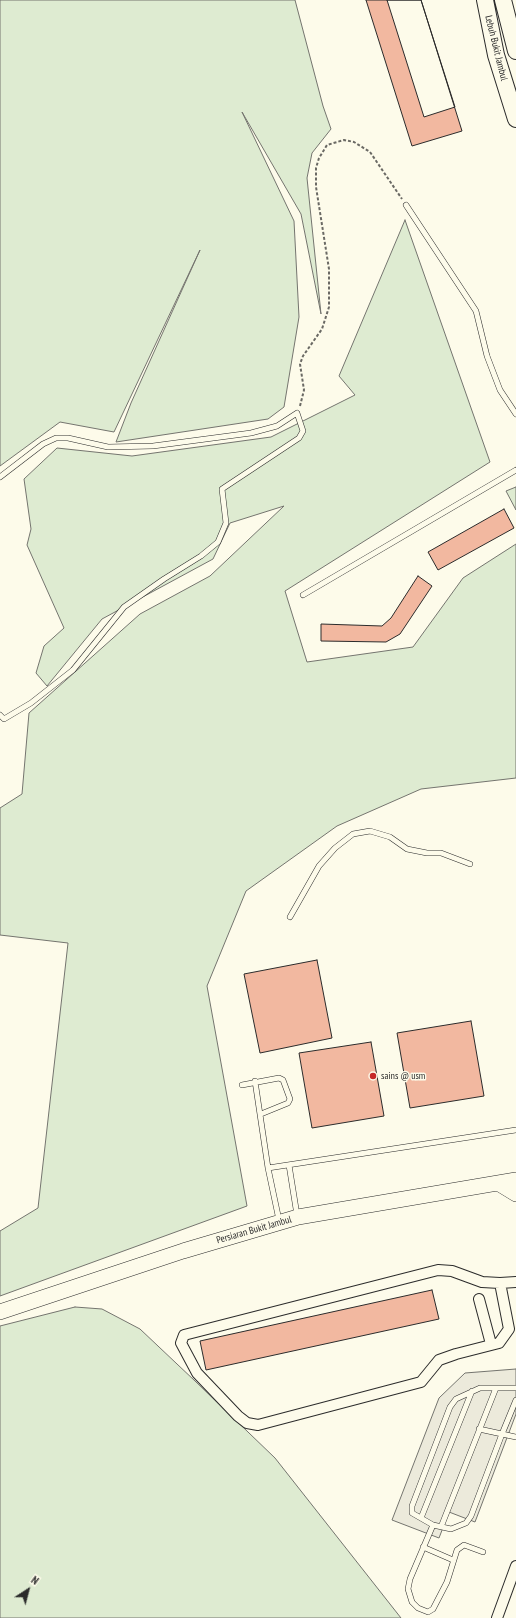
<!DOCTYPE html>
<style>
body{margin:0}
#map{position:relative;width:516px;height:1618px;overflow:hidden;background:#fdfbea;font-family:"PT Sans Narrow",sans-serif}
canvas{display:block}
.north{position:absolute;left:8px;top:1570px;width:40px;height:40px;-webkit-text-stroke:3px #fdfbea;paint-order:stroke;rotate:36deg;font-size:11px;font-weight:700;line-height:16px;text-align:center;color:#2b2b2b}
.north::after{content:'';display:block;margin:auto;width:14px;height:18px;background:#2b2b2b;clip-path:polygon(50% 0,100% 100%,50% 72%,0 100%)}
</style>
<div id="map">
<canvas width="516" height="1618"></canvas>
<div class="north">N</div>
</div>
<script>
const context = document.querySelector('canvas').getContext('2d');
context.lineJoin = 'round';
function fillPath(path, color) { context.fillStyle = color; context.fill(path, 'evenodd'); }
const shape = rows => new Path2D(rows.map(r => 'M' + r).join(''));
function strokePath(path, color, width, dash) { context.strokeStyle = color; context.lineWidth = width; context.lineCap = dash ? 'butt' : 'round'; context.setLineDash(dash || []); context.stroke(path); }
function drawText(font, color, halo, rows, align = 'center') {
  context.font = font + ' "PT Sans Narrow",sans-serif'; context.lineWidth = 3; context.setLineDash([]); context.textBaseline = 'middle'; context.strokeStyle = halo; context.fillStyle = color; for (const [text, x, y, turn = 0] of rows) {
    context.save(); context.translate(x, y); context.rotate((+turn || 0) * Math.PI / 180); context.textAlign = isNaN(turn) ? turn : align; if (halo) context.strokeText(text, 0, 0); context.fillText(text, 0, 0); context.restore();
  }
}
const green = shape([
 [0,0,295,0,323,106,331,129,312,153,307,178,321,314,301,214,242,112,294,221,299,317,284,407,268,419,116,442,131,403,200,250,114,432,60,422,0,466,0,0],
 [405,220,490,462,285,591,307,662,413,647,463,578,516,544,516,778,421,789,337,826,246,891,207,986,247,1206,0,1296,0,1231,38,1208,68,943,0,935,0,808,22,794,29,713,140,614,210,576,284,506,230,523,213,559,102,619,47,686,36,673,44,646,64,628,27,545,31,529,24,479,57,448,132,456,271,437,355,395,339,376,405,220],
 [516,487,516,510,506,491,516,487],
 [75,1307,102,1309,140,1329,195,1381,275,1458,401,1618,0,1618,0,1326,75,1307]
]);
const parking = shape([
 [516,1369,516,1414,475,1522,449,1512,439,1538,392,1520,439,1398,465,1373,516,1369]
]);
const building = shape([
 [366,0,421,0,462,131,412,146,366,0],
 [387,0,421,0,455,107,424,117,387,0],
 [504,509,514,528,438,570,428,552,504,509],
 [418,576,432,586,400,634,386,642,321,641,321,624,382,626,391,618,418,576],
 [317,960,332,1038,260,1053,244,974,317,960],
 [471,1021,484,1096,410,1108,397,1033,471,1021],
 [371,1042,384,1116,312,1128,299,1053,371,1042],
 [432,1290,439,1319,206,1370,200,1341,432,1290]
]);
const path = shape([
 [300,406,304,390,300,364,303,356,322,329,329,307,329,269,316,187,316,168,319,158,327,145,344,140,354,142,370,152,402,199]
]);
const lane = shape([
 [406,205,476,311,487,356,500,390,516,414],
 [0,477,43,444,56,438,68,438,108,447,153,446,251,433,277,426,297,413,303,431,299,438,222,489,226,523,218,542,201,556,164,579,124,607,73,670,31,703,4,719,0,715],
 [303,595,516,470],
 [290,917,319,866,335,848,353,834,370,831,390,837,407,849,427,853,441,853,470,864],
 [255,1081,268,1168,279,1220],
 [242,1085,279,1078,283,1080,290,1099,288,1103,261,1114],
 [289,1165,297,1215],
 [268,1168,516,1130],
 [516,1388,480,1388,456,1399,450,1407,412,1506,412,1513,433,1525,451,1529,466,1523,471,1516,502,1434,516,1437],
 [479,1429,502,1434,516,1400],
 [421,1518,472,1391],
 [433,1525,410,1579,408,1589,412,1602,418,1608,428,1612,433,1609,447,1582,457,1550,464,1545,483,1552],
 [441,1527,496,1388],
 [423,1547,453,1560]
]);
const street = shape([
 [500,1283,509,1329,499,1343,456,1354,439,1360,421,1382,258,1425,247,1423,238,1416,197,1373,181,1343,184,1335,438,1270,452,1271,482,1282,500,1283,516,1282],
 [479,1299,491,1344],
 [497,1618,516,1566]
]);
const secondary = shape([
 [498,1183,516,1194],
 [0,1312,183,1251,298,1217,516,1180]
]);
const primary = shape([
 [485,0,496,55,516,119],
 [503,0,516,51]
]);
const markers = [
 [373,1076,4,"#c62828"]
];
const streetNames = [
 ["Lebuh Bukit Jambul",496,48,76],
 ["Persiaran Bukit Jambul",254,1230,-16]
];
const poiNames = [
 ["sains @ usm",381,1076]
];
fillPath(green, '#deebd1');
strokePath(green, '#74746e', 1);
fillPath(parking, '#eceadb');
strokePath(parking, '#74746e', 1);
fillPath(building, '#f2b8a0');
strokePath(building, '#2b2b2b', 1);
strokePath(lane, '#2b2b2b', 6);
strokePath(street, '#2b2b2b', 12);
strokePath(secondary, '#2b2b2b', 16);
strokePath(primary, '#2b2b2b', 18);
strokePath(path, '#6a6964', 2, [3, 2]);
strokePath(lane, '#fdfbea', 5);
strokePath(street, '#fdfbea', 10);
strokePath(secondary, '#fdfbea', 15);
strokePath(primary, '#fdfbea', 16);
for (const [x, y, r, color] of markers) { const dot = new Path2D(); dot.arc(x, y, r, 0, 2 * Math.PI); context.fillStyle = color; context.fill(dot); strokePath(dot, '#fdfbea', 1.5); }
drawText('10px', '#2b2b2b', '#fdfbea', streetNames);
drawText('10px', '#2b2b2b', '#fdfbea', poiNames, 'left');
</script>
